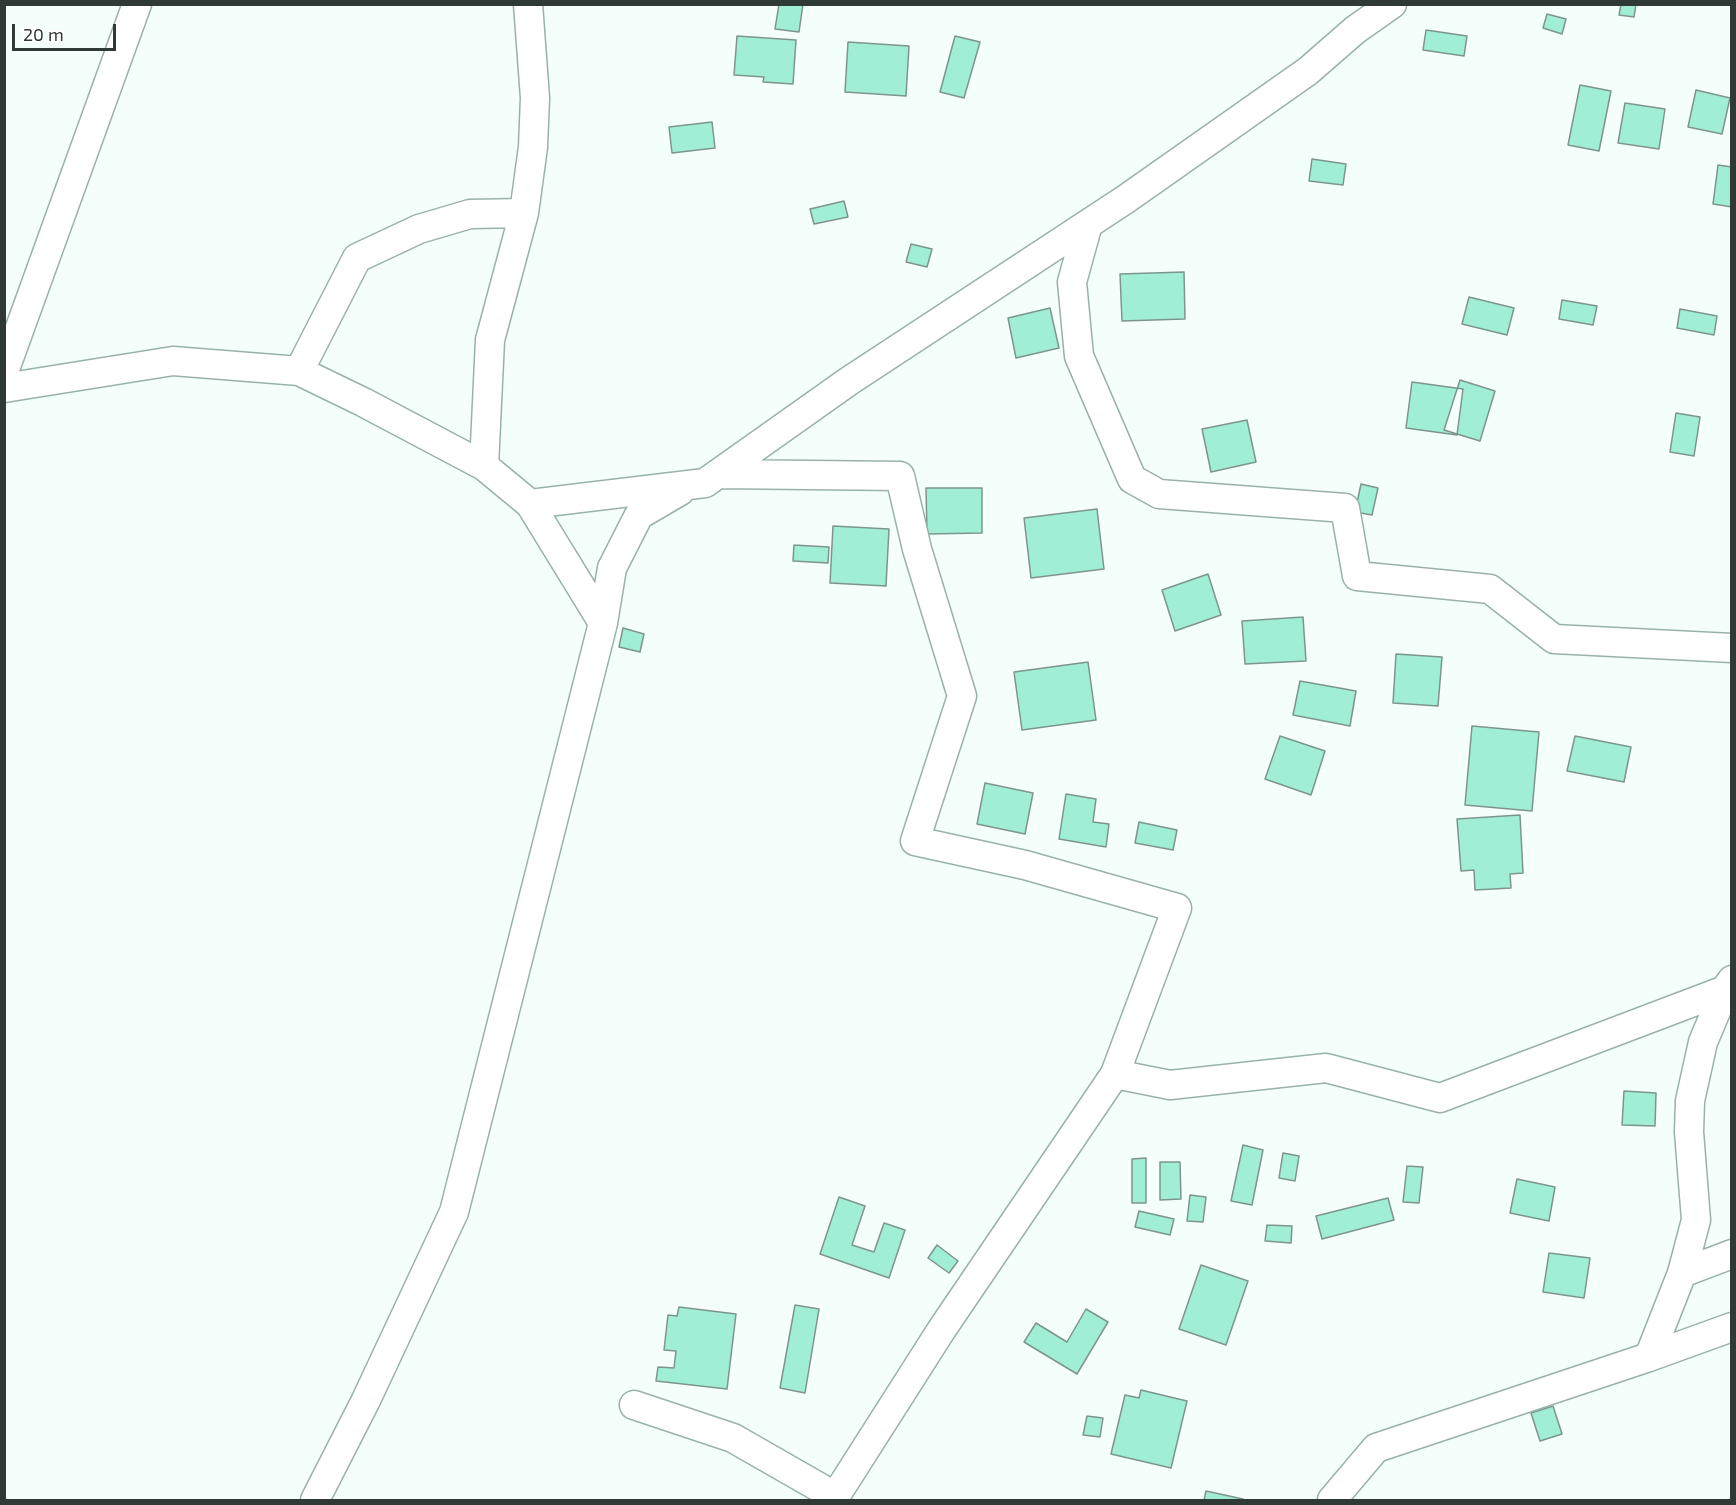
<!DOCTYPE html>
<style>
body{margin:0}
#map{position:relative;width:1736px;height:1505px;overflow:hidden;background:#f4fefa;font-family:"Exo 2",sans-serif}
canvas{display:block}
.frame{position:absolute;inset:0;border:6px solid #2f3936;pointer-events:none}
.scale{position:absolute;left:12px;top:24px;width:104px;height:27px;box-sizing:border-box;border:3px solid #2f3936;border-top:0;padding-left:8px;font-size:18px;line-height:21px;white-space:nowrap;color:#2f3936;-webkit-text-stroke:4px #fff;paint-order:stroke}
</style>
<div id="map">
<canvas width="1736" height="1505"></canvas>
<div class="frame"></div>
<div class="scale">20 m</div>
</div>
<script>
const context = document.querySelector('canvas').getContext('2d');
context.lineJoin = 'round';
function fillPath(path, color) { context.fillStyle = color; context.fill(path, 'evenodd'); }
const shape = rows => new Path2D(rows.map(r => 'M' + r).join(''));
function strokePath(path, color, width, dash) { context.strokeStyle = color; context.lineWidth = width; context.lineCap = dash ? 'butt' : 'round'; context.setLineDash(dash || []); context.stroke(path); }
const building = shape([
 [779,4,803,4,799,32,775,29,779,4],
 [1621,4,1636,4,1634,17,1619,15,1621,4],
 [1547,14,1566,19,1562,34,1543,28,1547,14],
 [1426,30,1467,36,1464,56,1423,50,1426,30],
 [737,36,796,40,793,84,763,82,764,77,734,75,737,36],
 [955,36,980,42,964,98,940,92,955,36],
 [848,42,909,46,906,96,845,92,848,42],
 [1580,85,1611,91,1599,151,1568,145,1580,85],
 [1696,90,1730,98,1722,134,1688,127,1696,90],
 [1625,103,1665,109,1659,149,1618,143,1625,103],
 [712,122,715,148,672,153,669,127,712,122],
 [1312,159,1346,164,1343,185,1309,181,1312,159],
 [1718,165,1732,167,1732,207,1713,204,1718,165],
 [844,201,848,217,814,224,810,209,844,201],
 [911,244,932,249,927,267,906,262,911,244],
 [1184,272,1185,319,1122,321,1120,274,1184,272],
 [1469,297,1514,308,1507,335,1462,324,1469,297],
 [1562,300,1597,306,1593,325,1559,319,1562,300],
 [1050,308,1059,348,1016,358,1008,318,1050,308],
 [1680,309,1717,316,1714,335,1677,328,1680,309],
 [1460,380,1495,391,1480,441,1444,430,1460,380],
 [1412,382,1463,389,1457,435,1406,428,1412,382],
 [1676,413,1700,417,1694,456,1670,452,1676,413],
 [1247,420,1256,462,1211,472,1202,429,1247,420],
 [1361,484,1378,488,1372,515,1355,512,1361,484],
 [926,488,982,488,982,533,927,534,926,488],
 [1097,509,1104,569,1031,578,1024,518,1097,509],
 [833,526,889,529,886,586,830,583,833,526],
 [794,545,829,547,828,563,793,561,794,545],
 [1208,574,1221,615,1175,631,1162,590,1208,574],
 [1303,617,1306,661,1245,664,1242,621,1303,617],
 [623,628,644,634,640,652,619,647,623,628],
 [1396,654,1442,657,1438,706,1393,703,1396,654],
 [1088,662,1096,720,1022,730,1014,672,1088,662],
 [1300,681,1356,691,1350,726,1293,715,1300,681],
 [1472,726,1539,732,1532,811,1465,805,1472,726],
 [1280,736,1325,751,1311,795,1265,779,1280,736],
 [1575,736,1631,747,1624,782,1567,771,1575,736],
 [985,783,1033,793,1025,834,977,824,985,783],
 [1066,794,1096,799,1093,822,1109,824,1106,847,1059,839,1066,794],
 [1520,815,1523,873,1510,874,1511,888,1475,890,1474,870,1461,871,1457,819,1520,815],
 [1139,822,1177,830,1173,850,1135,843,1139,822],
 [1624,1091,1656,1093,1655,1126,1622,1125,1624,1091],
 [1243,1145,1263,1150,1252,1205,1231,1201,1243,1145],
 [1283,1153,1299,1156,1295,1181,1279,1178,1283,1153],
 [1146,1158,1146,1203,1132,1203,1132,1159,1146,1158],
 [1160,1162,1180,1162,1181,1199,1160,1200,1160,1162],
 [1407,1166,1423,1167,1419,1203,1403,1202,1407,1166],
 [1517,1179,1555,1187,1549,1221,1510,1213,1517,1179],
 [1190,1195,1206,1197,1203,1222,1187,1221,1190,1195],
 [839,1197,865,1206,852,1245,874,1252,884,1223,905,1230,889,1278,820,1254,839,1197],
 [1388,1198,1394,1220,1322,1239,1316,1216,1388,1198],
 [1139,1211,1174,1219,1170,1235,1135,1227,1139,1211],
 [1267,1225,1292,1226,1291,1243,1265,1241,1267,1225],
 [937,1245,958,1261,949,1273,928,1258,937,1245],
 [1549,1253,1590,1258,1584,1298,1543,1292,1549,1253],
 [1201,1265,1248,1281,1226,1345,1179,1329,1201,1265],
 [795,1305,819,1309,805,1393,780,1388,795,1305],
 [679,1307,736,1314,727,1389,656,1381,658,1367,674,1368,676,1351,664,1350,668,1315,677,1316,679,1307],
 [1086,1309,1108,1322,1077,1374,1024,1342,1036,1323,1067,1342,1086,1309],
 [1141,1390,1187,1401,1171,1468,1111,1454,1125,1395,1139,1398,1141,1390],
 [1553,1406,1562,1434,1540,1441,1531,1413,1553,1406],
 [1087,1416,1103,1418,1100,1437,1083,1435,1087,1416],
 [1206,1491,1243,1499,1243,1500,1204,1500,1206,1491]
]);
const street = shape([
 [1088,224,1072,282,1079,356,1132,479,1159,494,1345,508,1357,576,1490,589,1554,639,1732,648],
 [299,371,363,402,484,466],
 [4,372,137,4],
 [4,388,173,361,299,371,357,258,419,229,470,214,524,213],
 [719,474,900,476,917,549,962,696,915,841,1025,865,1177,908,1115,1074,942,1329,833,1500],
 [530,504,705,483,849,381,1126,199,1308,71,1355,30,1392,4],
 [603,623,612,568,639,515,680,491],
 [1115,1074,1170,1085,1326,1068,1440,1098,1725,990],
 [1682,1273,1732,1254],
 [1649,1357,1732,1327],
 [634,1405,733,1438,836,1497],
 [315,1500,366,1400,454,1212,603,623,530,504,484,466,490,340,524,213,533,147,535,98,528,4],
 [1332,1500,1376,1448,1649,1357,1682,1273,1696,1220,1689,1132,1690,1101,1703,1042,1725,990,1732,980]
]);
fillPath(building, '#a0eed5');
strokePath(building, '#7e958d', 1.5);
strokePath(street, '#99b2a9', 31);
strokePath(street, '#fff', 28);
</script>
